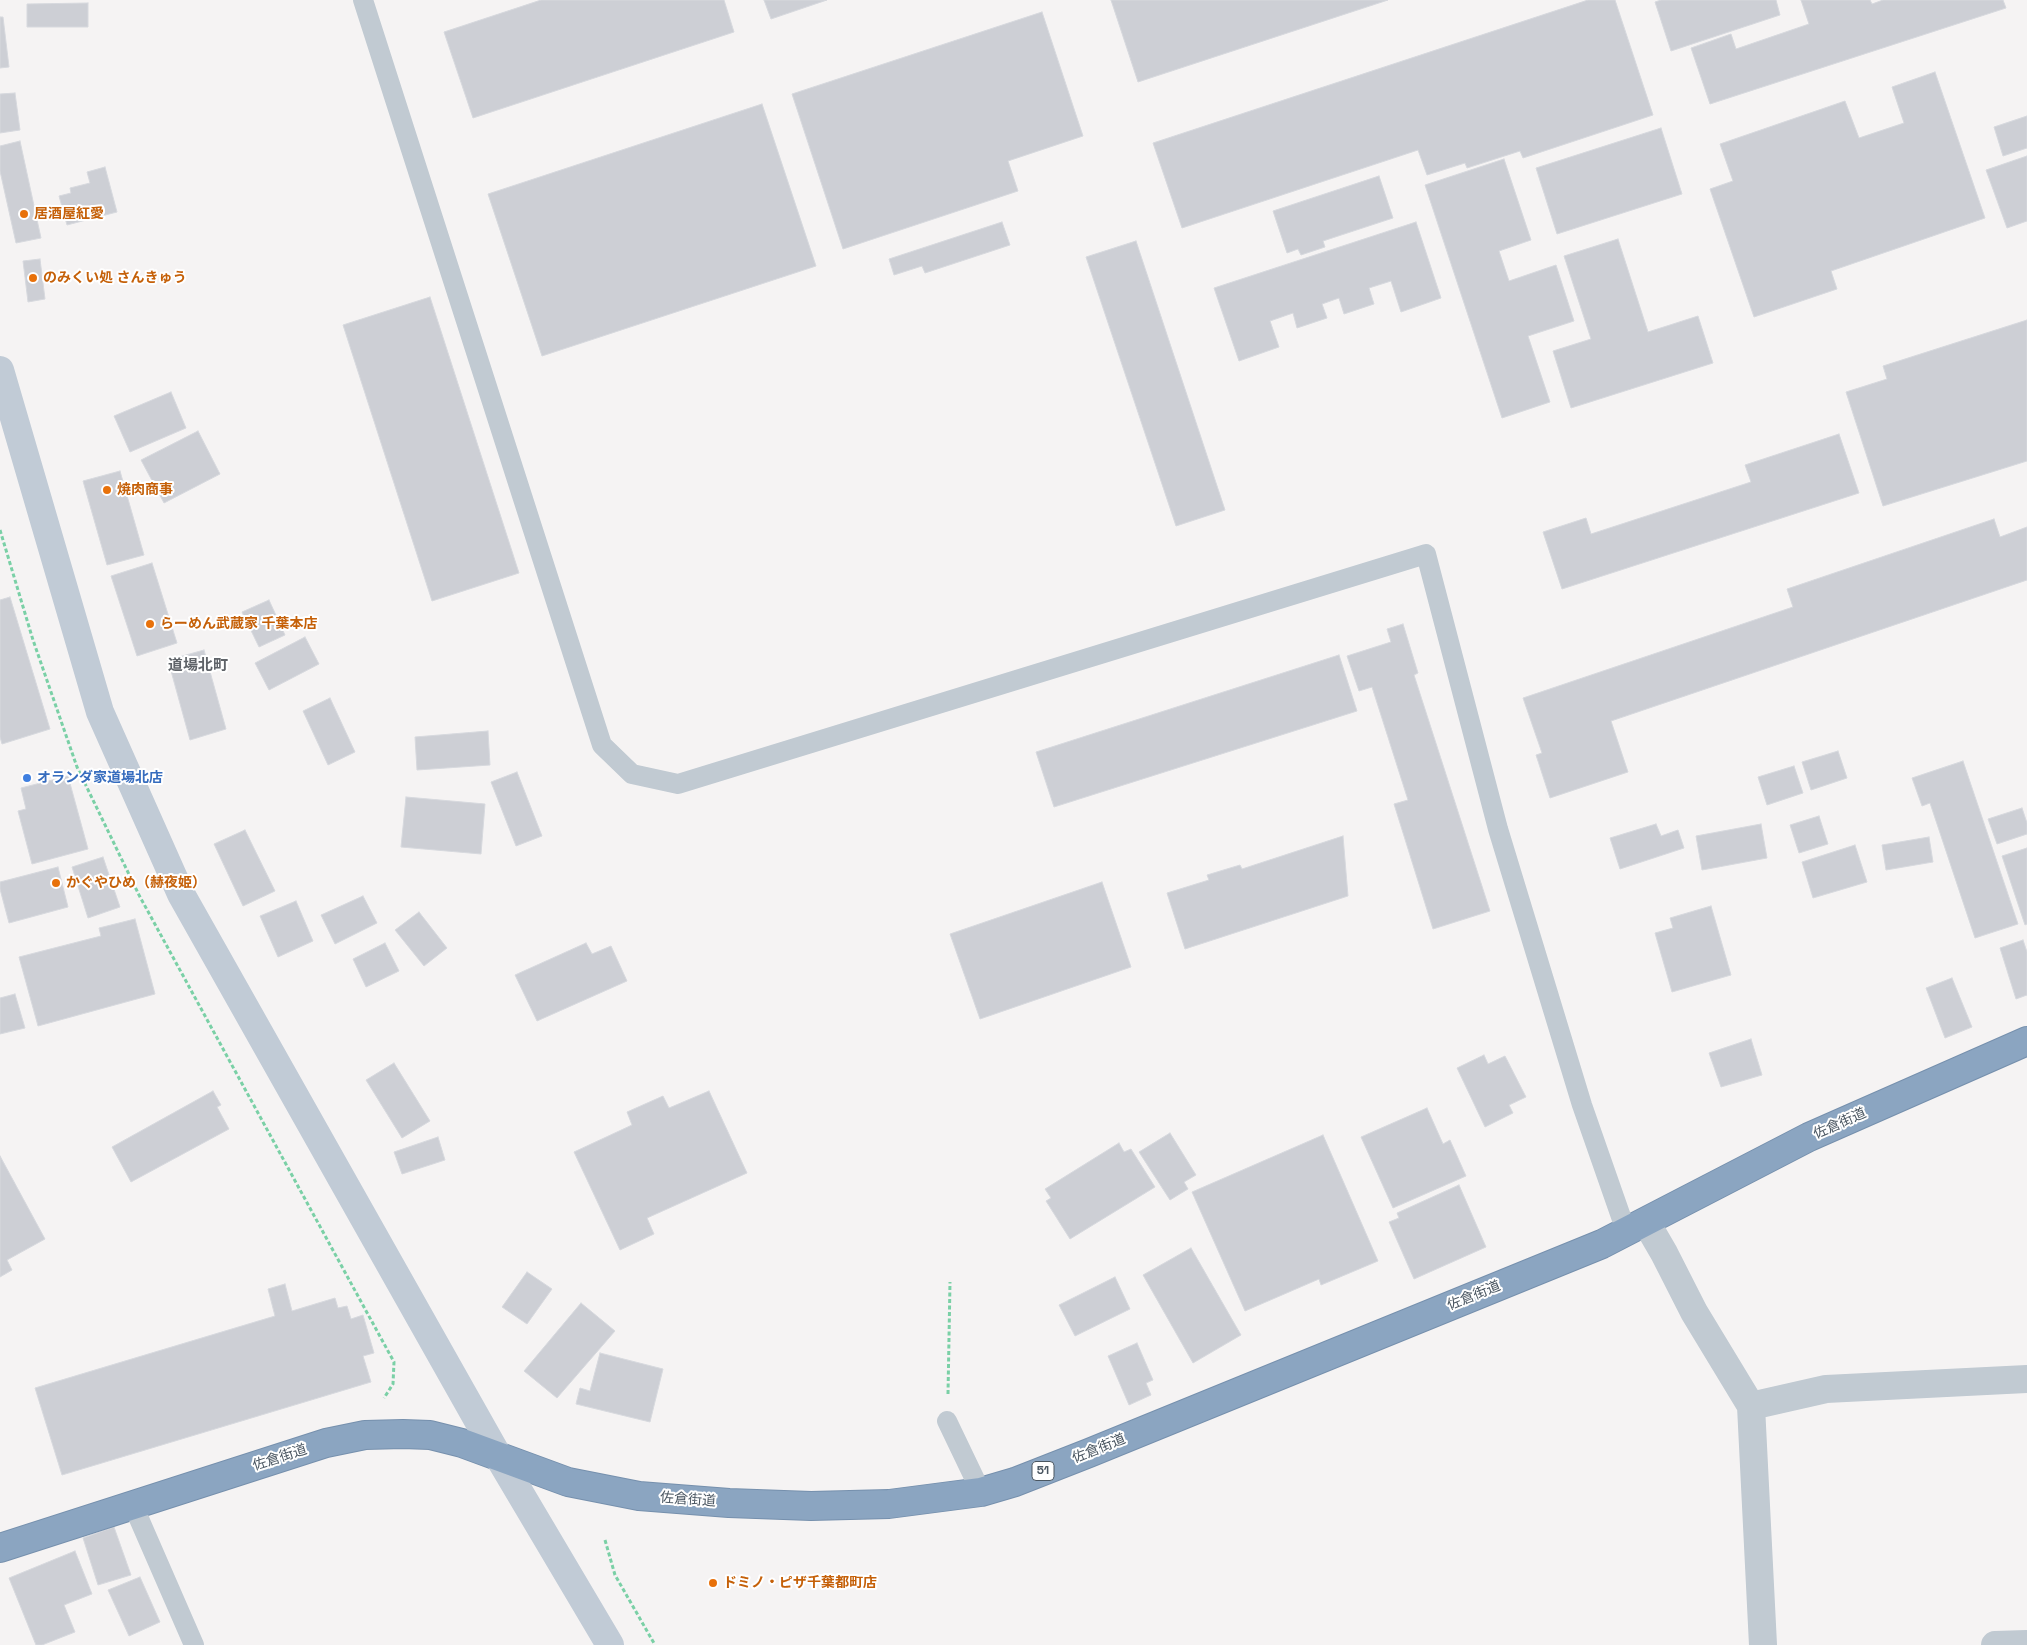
<!DOCTYPE html>
<meta charset="utf-8">
<style>
body{margin:0}
canvas{display:block;background:#f5f3f3}
</style>
<canvas width="2027" height="1645"></canvas>
<script>
const context = document.querySelector('canvas').getContext('2d');
context.lineJoin = 'round';
function fillPath(path, color) { context.fillStyle = color; context.fill(path, 'evenodd'); }
const shape = rows => new Path2D(rows.map(r => 'M' + r).join(''));
function strokePath(path, color, width, dash) { context.strokeStyle = color; context.lineWidth = width; context.lineCap = dash ? 'butt' : 'round'; context.setLineDash(dash || []); context.stroke(path); }
function drawText(font, color, halo, rows, align = 'center') {
  context.font = font + ' "Space Grotesk","Noto Sans JP",sans-serif'; context.lineWidth = 4; context.setLineDash([]); context.textBaseline = 'middle'; context.strokeStyle = halo; context.fillStyle = color; for (const [text, x, y, turn = 0] of rows) {
    context.save(); context.translate(x, y); context.rotate((+turn || 0) * Math.PI / 180); context.textAlign = isNaN(turn) ? turn : align; if (halo) context.strokeText(text, 0, 0); context.fillText(text, 0, 0); context.restore();
  }
}
const building = shape([
 [541,0,724,0,734,32,473,118,444,32,541,0],
 [764,0,827,0,771,19,764,0],
 [1111,0,1388,0,1138,82,1111,0],
 [1588,0,1615,0,1653,115,1523,158,1520,151,1467,168,1465,163,1427,175,1418,150,1182,228,1153,143,1588,0],
 [1661,0,1776,0,1780,15,1671,51,1655,2,1661,0],
 [1801,0,1870,0,1872,4,1883,0,2003,0,2006,8,1710,104,1691,48,1731,34,1736,49,1809,24,1801,0],
 [88,3,88,27,27,27,27,4,88,3],
 [1042,12,1083,136,1008,161,1018,191,843,249,792,94,1042,12],
 [0,17,3,17,9,67,0,68,0,17],
 [1935,72,1985,218,1831,271,1837,289,1754,317,1710,189,1733,181,1720,144,1845,101,1859,138,1904,123,1892,87,1935,72],
 [15,93,20,130,0,133,0,94,15,93],
 [762,104,816,266,542,356,488,194,762,104],
 [2027,116,2027,148,2003,156,1994,127,2027,116],
 [1661,128,1682,194,1557,234,1536,168,1661,128],
 [20,141,41,238,16,243,0,171,0,146,20,141],
 [2027,156,2027,221,2007,228,1986,170,2027,156],
 [1504,159,1531,240,1499,251,1509,281,1556,265,1574,321,1528,336,1550,402,1502,418,1425,185,1504,159],
 [105,167,117,212,67,225,59,196,71,193,70,188,90,183,87,172,105,167],
 [1379,176,1393,218,1323,241,1325,247,1301,255,1298,249,1287,253,1273,211,1379,176],
 [1002,222,1010,245,925,273,922,266,894,275,889,259,1002,222],
 [1416,222,1441,298,1401,312,1391,281,1369,288,1374,304,1344,314,1339,298,1322,304,1327,318,1297,328,1293,313,1270,321,1279,347,1239,361,1214,288,1416,222],
 [1618,239,1648,332,1698,316,1713,363,1571,408,1553,351,1591,339,1564,256,1618,239],
 [1136,241,1225,510,1176,526,1086,257,1136,241],
 [40,259,45,299,28,302,23,261,40,259],
 [430,297,519,573,432,601,343,325,430,297],
 [2027,320,2027,461,1883,506,1846,392,1887,379,1883,366,2027,320],
 [171,392,186,428,130,452,114,416,171,392],
 [198,431,220,474,164,503,141,460,198,431],
 [1839,434,1859,493,1562,589,1543,532,1586,518,1591,534,1751,482,1745,465,1839,434],
 [120,471,144,555,107,565,83,481,120,471],
 [1994,519,2000,537,2027,527,2027,580,1611,721,1628,772,1550,798,1536,755,1542,753,1523,698,1793,607,1787,589,1994,519],
 [152,563,177,643,137,656,111,576,152,563],
 [10,597,50,729,2,744,0,737,0,600,10,597],
 [269,600,285,635,259,647,242,612,269,600],
 [1403,624,1418,673,1414,675,1490,911,1433,929,1394,804,1408,800,1372,687,1359,691,1347,656,1391,642,1387,629,1403,624],
 [305,637,319,664,269,690,255,663,305,637],
 [204,650,226,729,190,740,168,660,204,650],
 [1339,655,1357,711,1054,807,1036,752,1339,655],
 [330,698,355,752,328,765,303,711,330,698],
 [488,731,490,765,417,770,415,737,488,731],
 [1838,751,1847,778,1811,790,1802,762,1838,751],
 [1963,761,2018,924,1975,938,1930,803,1922,806,1912,778,1963,761],
 [1794,766,1803,793,1767,805,1758,777,1794,766],
 [517,772,542,836,516,846,491,782,517,772],
 [68,776,88,849,32,864,18,811,26,809,21,788,68,776],
 [406,797,485,804,481,854,401,847,406,797],
 [2022,808,2027,823,2027,834,1997,844,1988,819,2022,808],
 [1819,816,1828,844,1799,853,1790,825,1819,816],
 [1656,824,1661,836,1678,830,1684,848,1620,869,1610,838,1656,824],
 [1761,824,1767,858,1702,870,1696,836,1761,824],
 [245,830,275,891,243,906,214,844,245,830],
 [1343,836,1348,896,1185,949,1167,893,1209,880,1207,875,1240,865,1242,869,1343,836],
 [1929,837,1933,862,1886,870,1882,845,1929,837],
 [1855,845,1867,882,1813,898,1802,862,1855,845],
 [2027,848,2027,924,2025,925,2002,856,2027,848],
 [103,857,120,907,88,918,72,867,103,857],
 [58,867,68,907,9,923,0,889,0,882,58,867],
 [1102,882,1131,967,980,1019,950,934,1102,882],
 [363,896,377,923,335,944,321,915,363,896],
 [296,901,313,941,278,957,260,916,296,901],
 [1711,906,1731,975,1672,992,1655,933,1673,928,1670,918,1711,906],
 [419,912,447,948,424,966,395,930,419,912],
 [135,919,155,994,38,1026,19,957,101,936,99,928,135,919],
 [2023,940,2027,952,2027,995,2016,999,2000,948,2023,940],
 [385,943,399,971,366,987,353,959,385,943],
 [586,943,592,954,611,946,627,981,537,1021,515,975,586,943],
 [1952,978,1972,1027,1945,1038,1926,988,1952,978],
 [15,994,25,1028,0,1034,0,998,15,994],
 [1751,1039,1762,1075,1721,1087,1709,1053,1751,1039],
 [1484,1055,1488,1064,1505,1056,1526,1097,1509,1105,1513,1113,1485,1127,1457,1068,1484,1055],
 [394,1063,430,1121,402,1138,366,1080,394,1063],
 [213,1091,221,1105,217,1107,229,1129,131,1182,112,1147,213,1091],
 [709,1091,747,1173,647,1218,654,1234,620,1250,574,1152,632,1125,627,1112,663,1096,669,1108,709,1091],
 [1427,1108,1443,1144,1450,1140,1466,1176,1393,1208,1361,1137,1427,1108],
 [1170,1133,1196,1175,1184,1182,1188,1189,1170,1200,1139,1152,1170,1133],
 [1323,1135,1378,1261,1321,1285,1319,1279,1245,1311,1192,1192,1323,1135],
 [438,1137,445,1160,402,1174,394,1152,438,1137],
 [1119,1143,1124,1152,1131,1149,1155,1187,1070,1239,1046,1201,1051,1198,1045,1189,1119,1143],
 [0,1156,45,1239,7,1260,12,1270,0,1277,0,1156],
 [1459,1185,1486,1247,1414,1279,1389,1222,1399,1218,1397,1213,1459,1185],
 [1191,1248,1241,1335,1193,1363,1143,1275,1191,1248],
 [527,1272,552,1289,527,1324,502,1307,527,1272],
 [1115,1277,1130,1309,1075,1336,1059,1305,1115,1277],
 [285,1284,292,1311,335,1298,338,1308,347,1306,351,1319,363,1315,374,1353,363,1356,371,1382,62,1475,35,1388,275,1316,268,1289,285,1284],
 [581,1303,615,1331,557,1398,524,1371,581,1303],
 [1137,1343,1153,1380,1146,1383,1151,1395,1129,1405,1108,1356,1137,1343],
 [600,1353,663,1369,650,1422,576,1404,580,1388,590,1391,600,1353],
 [114,1527,131,1575,98,1585,83,1538,114,1527],
 [75,1551,92,1594,64,1605,75,1632,42,1645,36,1645,9,1578,75,1551],
 [140,1577,160,1622,129,1636,108,1590,140,1577]
]);
const path = shape([
 [0,530,33,640,77,767,139,895,394,1362,393,1384,384,1398],
 [948,1394,950,1282],
 [605,1540,615,1575,655,1645]
]);
const lane = shape([
 [363,0,602,745,632,774,678,784,1426,554,1498,829,1582,1105,1626,1231],
 [947,1421,981,1492],
 [133,1505,194,1645]
]);
const street = shape([
 [1646,1222,1664,1253,1694,1312,1751,1406,1763,1645],
 [1751,1406,1826,1389,2027,1379],
 [1995,1645,2027,1644]
]);
const secondary = shape([
 [0,370,100,712,181,894,498,1456,610,1645]
]);
const highway = shape([
 [0,1548,326,1443,365,1435,403,1434,430,1435,462,1443,568,1482,639,1496,729,1503,811,1506,889,1504,981,1492,1015,1482,1089,1453,1602,1244,1809,1137,2027,1041]
]);
const markers = [
 [24,214,5,"#e8710a"],
 [33,278,5,"#e8710a"],
 [107,490,5,"#e8710a"],
 [150,624,5,"#e8710a"],
 [27,778,5,"#3f7fe0"],
 [56,883,5,"#e8710a"],
 [713,1583,5,"#e8710a"]
];
const shields = [
 [1043,1471,22]
];
const shieldNames = [
 ["51",1043,1471]
];
const foodNames = [
 ["居酒屋紅愛",34,214],
 ["のみくい処 さんきゅう",43,278],
 ["焼肉商事",117,490],
 ["らーめん武蔵家 千葉本店",160,624],
 ["かぐやひめ（赫夜姫）",66,883],
 ["ドミノ・ピザ千葉都町店",723,1583]
];
const shopNames = [
 ["オランダ家道場北店",37,778]
];
const streetNames = [
 ["佐倉街道",1840,1124,-24],
 ["佐倉街道",1474,1296,-22],
 ["佐倉街道",1099,1449,-22],
 ["佐倉街道",280,1458,-18],
 ["佐倉街道",688,1500,4]
];
const neighbourhoodNames = [
 ["道場北町",198,666]
];
fillPath(building, '#cdcfd5');
strokePath(building, '#d7d9de', 1);
strokePath(highway, '#7690ad', 30);
strokePath(path, '#7ad0a6', 3, [4, 2.5]);
strokePath(lane, '#c1cad2', 20);
strokePath(street, '#c1cad2', 28);
strokePath(secondary, '#c1cbd6', 28);
strokePath(highway, '#8ba5c1', 28);
for (const [x, y, r, color] of markers) { const dot = new Path2D(); dot.arc(x, y, r, 0, 2 * Math.PI); context.fillStyle = color; context.fill(dot); strokePath(dot, '#fff', 2); }
for (const [x, y, w] of shields) { const box = new Path2D(); box.roundRect(x - w / 2, y - 9.5, w, 19, 4); context.fillStyle = '#fff'; context.fill(box); strokePath(box, '#4a5661', 1); }
drawText('bold 12px', '#4a5661', null, shieldNames);
drawText('bold 14px', '#c56008', '#fff', foodNames, 'left');
drawText('bold 14px', '#366cbe', '#fff', shopNames, 'left');
drawText('14px', '#4a5661', '#fff', streetNames);
drawText('bold 15px', '#5f6368', '#fff', neighbourhoodNames);
</script>
